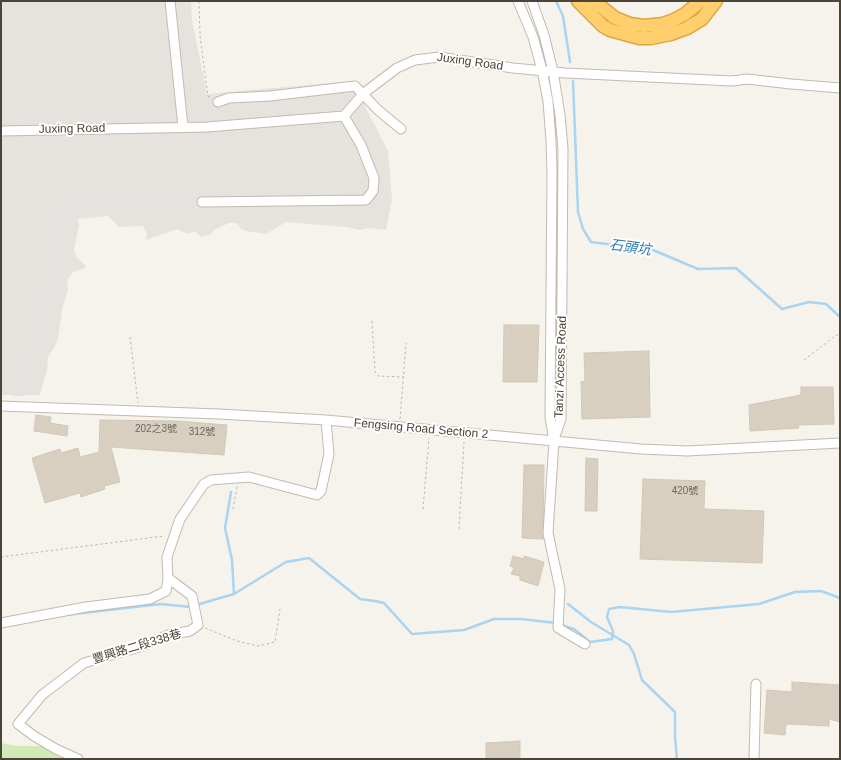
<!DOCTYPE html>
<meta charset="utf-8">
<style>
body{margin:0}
#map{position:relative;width:841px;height:760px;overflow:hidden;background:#f6f3ec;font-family:Arial,sans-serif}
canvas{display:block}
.frame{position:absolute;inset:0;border:2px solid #4b4439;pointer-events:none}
</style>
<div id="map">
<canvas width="841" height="760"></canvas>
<div class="frame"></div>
</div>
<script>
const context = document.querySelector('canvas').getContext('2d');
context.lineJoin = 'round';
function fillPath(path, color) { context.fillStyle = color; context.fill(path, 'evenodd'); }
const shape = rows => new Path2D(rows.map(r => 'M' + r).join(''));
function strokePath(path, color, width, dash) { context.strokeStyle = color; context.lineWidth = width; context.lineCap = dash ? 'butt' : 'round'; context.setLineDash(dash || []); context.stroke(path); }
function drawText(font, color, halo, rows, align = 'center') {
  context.font = font + ' Arial,"Noto Sans TC",sans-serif'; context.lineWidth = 4; context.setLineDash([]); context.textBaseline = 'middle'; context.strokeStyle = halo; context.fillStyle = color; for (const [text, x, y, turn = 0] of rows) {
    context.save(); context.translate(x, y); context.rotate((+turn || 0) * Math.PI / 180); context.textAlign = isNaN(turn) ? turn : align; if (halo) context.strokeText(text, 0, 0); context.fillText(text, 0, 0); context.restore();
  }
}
const industrial = shape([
 [1,1,191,1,192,20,207,94,352,81,388,151,392,200,386,230,368,228,360,230,346,227,286,222,266,234,245,231,241,229,237,223,229,223,214,230,210,235,201,237,195,231,188,234,177,229,146,240,147,234,143,226,119,227,108,216,78,219,79,226,74,249,76,257,85,265,85,268,73,272,67,280,68,290,63,305,58,338,55,346,48,357,47,370,40,395,1,395]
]);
const green = shape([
 [1,743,17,746,47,746,69,759,1,759]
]);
const parking = shape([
 [117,188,142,199,203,197,202,207,141,208,115,199,76,202,66,217,46,325,29,374,24,396,12,396,39,314,57,214,70,192]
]);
const stream = shape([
 [556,1,563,16,570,62],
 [573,81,578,212,583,229,591,242,653,250,698,269,736,268,782,309,809,302,826,304,840,317],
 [231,492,225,528,232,560,234,594],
 [568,604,591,622,629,645,634,654,642,680,675,712,675,738,677,759],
 [196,605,234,594,286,562,309,558,360,599,375,601,384,603,412,634,464,630,494,619,521,619,556,623],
 [65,615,161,604,191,607],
 [561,625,574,629,590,642,612,639,613,631,607,617,609,609,620,607,671,612,759,604,795,592,821,591,840,598]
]);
const building = shape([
 [504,325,539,325,537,382,503,382,504,325],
 [649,351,650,417,582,419,581,382,585,381,584,353,649,351],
 [801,387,833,387,834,424,798,425,799,428,750,431,749,405,801,395,801,387],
 [36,415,51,417,50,423,68,426,67,436,34,431,36,415],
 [100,420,178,421,227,425,224,455,111,447,120,482,104,486,105,489,81,497,80,493,45,503,32,458,60,449,61,453,78,448,80,457,99,452,100,420],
 [586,458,598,459,597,511,585,511,586,458],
 [524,465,544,465,543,539,522,538,524,465],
 [643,479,705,481,704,509,764,511,762,563,640,559,643,479],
 [513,556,524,559,524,556,544,562,538,586,520,580,520,576,511,574,514,568,510,566,513,556],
 [792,682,840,685,840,722,829,719,829,726,786,724,785,735,764,733,767,690,792,692,792,682],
 [520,741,520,759,486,759,486,743,520,741]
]);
const path = shape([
 [199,1,200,35,205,75,208,96,211,98],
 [372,321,375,372,378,376,404,377],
 [130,337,138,403],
 [804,360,835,336,840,334],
 [400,419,406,343],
 [233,509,237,487],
 [423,509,429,438],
 [459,529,464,442],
 [1,557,164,536],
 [205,628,237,641,258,646,275,642,280,609]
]);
const minor = shape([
 [170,1,183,127],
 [518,1,533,37,542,70,548,101,551,141,552,172,550,417,554,441,548,533,560,589,558,628,585,644],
 [532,1,544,35,553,71,560,115,563,149,561,419,554,439],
 [218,102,229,98,270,96,355,86,378,110,401,129],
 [1,131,207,127,344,116,364,93,397,68,415,60,439,57,513,68,565,73,732,81,747,79,791,84,840,88],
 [202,202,366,200,373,191,374,178,361,145,344,116],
 [1,406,219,414,326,420,641,449,687,451,840,443],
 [1,623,86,607,150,599,166,591,168,580,167,557,180,519,204,484,211,480,249,477,317,495,321,491,329,454,326,420],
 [78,759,56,749,34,736,18,724,42,695,84,663,143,646,168,635,190,631,198,625,192,596,168,578],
 [754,759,756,684]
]);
const highway = shape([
 [578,1,603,26,610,30,639,38,651,38,671,34,687,28,702,19,716,1],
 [594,1,615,18,630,24,644,26,663,24,674,20,685,14,701,1]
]);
const numberNames = [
 ["202之3號",156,429],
 ["312號",202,432],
 ["420號",685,491]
];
const streetNames = [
 ["Juxing Road",470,62,8],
 ["Juxing Road",72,129,-1],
 ["Tanzi Access Road",561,367,-88],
 ["Fengsing Road Section 2",421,429,5],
 ["豐興路二段338巷",137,647,-17]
];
const waterNames = [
 ["石頭坑",630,248,8]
];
fillPath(industrial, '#e6e2dd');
fillPath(green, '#d2eab5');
fillPath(parking, '#e5e3e0');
strokePath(stream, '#a9d4f2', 2.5);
fillPath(building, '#d8cfc1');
strokePath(building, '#d3c7b4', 1);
strokePath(minor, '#c2bbae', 11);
strokePath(highway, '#e0a43c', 15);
strokePath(path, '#c4b79f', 1, [2.5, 2.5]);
strokePath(minor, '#fff', 9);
strokePath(highway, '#ffcf6e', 12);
drawText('10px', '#6e675b', null, numberNames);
drawText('12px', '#4b4439', '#fff', streetNames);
drawText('italic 14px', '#2e7ab2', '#fff', waterNames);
</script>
